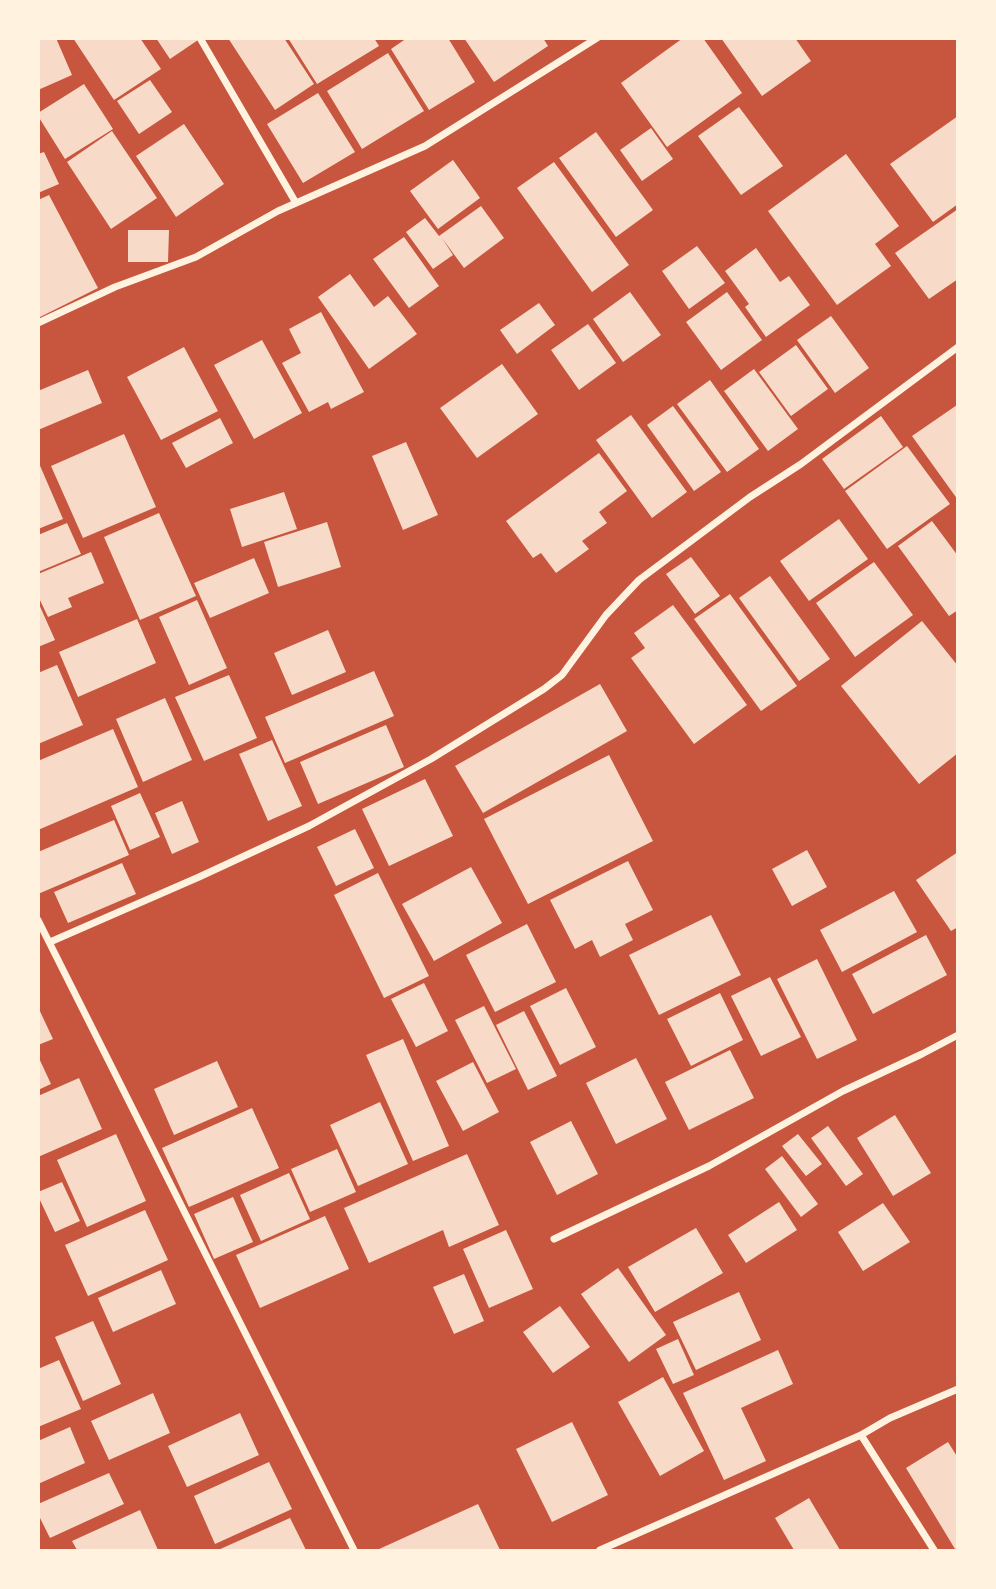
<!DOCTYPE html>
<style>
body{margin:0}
#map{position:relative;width:996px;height:1589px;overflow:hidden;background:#c8553d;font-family:Inter,sans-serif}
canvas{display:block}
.frame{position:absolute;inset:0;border:40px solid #fff3e0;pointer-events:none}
</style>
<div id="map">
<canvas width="996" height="1589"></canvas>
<div class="frame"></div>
</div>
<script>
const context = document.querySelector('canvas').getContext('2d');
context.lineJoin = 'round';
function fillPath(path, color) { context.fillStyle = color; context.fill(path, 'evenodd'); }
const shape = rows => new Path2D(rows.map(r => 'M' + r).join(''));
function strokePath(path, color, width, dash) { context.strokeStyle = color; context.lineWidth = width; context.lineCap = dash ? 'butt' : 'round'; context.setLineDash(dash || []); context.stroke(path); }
const building = shape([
 [38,38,56,38,72,75,38,90],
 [73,38,140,38,161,69,114,100],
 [156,38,201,38,170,59],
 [228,38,284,38,314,84,275,110],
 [288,38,374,38,379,46,317,84],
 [407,38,448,38,475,82,429,110,391,49],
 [464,38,543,38,548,46,494,82],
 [683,38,703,38,742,93,667,147,621,83],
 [721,38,795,38,811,61,762,96],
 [388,53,424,111,362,149,327,91],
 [150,80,172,112,139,134,117,101],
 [84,84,113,129,65,159,38,116,38,113],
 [318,93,355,152,303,183,267,124],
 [739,107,783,166,741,195,698,136],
 [958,116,958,204,933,222,890,164],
 [184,124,224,184,176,217,136,156],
 [651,128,673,159,642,181,620,150],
 [112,131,157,198,111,229,67,162],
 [596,132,653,210,616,237,559,158],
 [44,152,59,184,38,193,38,154],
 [846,154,899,226,875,244,891,266,837,305,768,211],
 [453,160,480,198,438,229,410,191],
 [554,162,629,265,592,292,517,188],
 [49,195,98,288,38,318,38,200],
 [481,206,504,238,464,268,442,238,453,255,433,269,406,232,425,218,439,236],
 [958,209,958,279,929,299,895,253],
 [128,230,169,230,168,262,128,262],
 [404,237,439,286,409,308,373,259],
 [697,246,725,283,689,309,662,271],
 [756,248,780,282,789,276,810,305,766,337,745,307,749,304,725,271],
 [350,274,374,307,388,296,417,334,369,369,318,297],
 [630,292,661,335,623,362,593,319],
 [727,292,762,340,721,370,686,322],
 [539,303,555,325,517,354,500,330],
 [321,312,364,392,331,409,328,402,309,412,282,363,301,353,289,329],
 [831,316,869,368,835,393,797,340],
 [588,324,616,363,579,390,551,350],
 [262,340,302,413,254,439,214,365],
 [796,345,828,389,791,416,759,372],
 [184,347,218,411,161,440,127,377],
 [502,364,538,414,477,458,440,408],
 [754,369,798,429,768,451,724,391],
 [88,370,102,403,38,430,38,391],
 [710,380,759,449,727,472,677,404],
 [957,405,958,406,958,500,912,436],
 [673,406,721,472,694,491,647,425],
 [631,415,687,492,652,518,596,440],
 [881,416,903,447,844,489,822,459],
 [220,418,233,443,186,468,172,443],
 [124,434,156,507,83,538,51,466],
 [406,442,438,515,403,530,372,456],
 [907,446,950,504,887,549,845,491],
 [599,453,627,491,599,512,607,523,582,541,589,549,556,573,541,553,533,558,506,521],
 [38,461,63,519,38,529],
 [284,492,297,529,242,547,230,509],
 [159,513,196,596,140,620,104,537],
 [839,519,868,559,809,601,780,561],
 [932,521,958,556,958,610,949,616,898,546],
 [327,522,341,567,278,587,264,542],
 [67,523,81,554,38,572,38,535],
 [91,552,104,583,68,598,72,607,48,617,38,596,38,574],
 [691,557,720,596,695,614,666,574],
 [254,558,269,593,210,618,194,583],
 [874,562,913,615,855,657,816,603],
 [770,576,830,659,799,681,739,598],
 [730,594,797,686,761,711,694,619],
 [197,600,227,668,189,685,159,617],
 [38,602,55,640,38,647],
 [673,605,747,705,694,744,631,658,645,648,634,633],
 [137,619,156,663,78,697,59,652],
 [922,621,958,666,958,753,919,784,841,686],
 [328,630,346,672,292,695,274,653],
 [57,665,83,725,38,744,38,673],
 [374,671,394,716,285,763,265,717],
 [229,675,257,738,204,761,175,697],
 [600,684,627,731,483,813,455,766],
 [165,698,192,760,143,782,116,719],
 [386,725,404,767,318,804,300,762],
 [113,729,138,787,38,830,38,761],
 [272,740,302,806,268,821,239,754],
 [609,755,653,841,528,904,484,819],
 [425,779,453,836,389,866,362,809],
 [140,793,160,837,130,850,111,806],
 [182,801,199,842,172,854,155,813],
 [114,820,129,855,38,894,38,852],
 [355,829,374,868,336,886,317,847],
 [807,850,827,887,792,906,772,869],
 [958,852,958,927,951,931,916,880],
 [628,861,653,910,625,924,633,940,600,957,592,940,575,949,550,900],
 [122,863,136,894,68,923,54,892],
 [471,867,502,923,434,961,402,904],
 [378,873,429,976,384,998,334,895],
 [894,891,917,932,842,972,820,930],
 [711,915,741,975,659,1015,629,955],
 [527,924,556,982,495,1012,466,955],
 [926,935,947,975,873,1014,852,974],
 [817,959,857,1040,817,1059,777,979],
 [770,977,801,1037,761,1056,731,996],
 [424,983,448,1031,416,1047,391,999],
 [566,988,596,1047,560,1065,530,1006],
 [720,993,743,1040,691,1066,667,1019],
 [484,1006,516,1069,487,1083,455,1020],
 [38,1007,53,1039,38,1045],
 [524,1011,557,1076,528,1090,496,1025],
 [403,1039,449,1146,413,1161,366,1055],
 [730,1050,754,1098,689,1130,665,1082],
 [38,1056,51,1084,38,1090],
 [636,1058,667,1119,616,1144,586,1083],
 [217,1061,238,1107,174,1135,154,1089],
 [473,1062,499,1112,463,1131,436,1081],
 [79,1078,102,1129,38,1157,38,1096],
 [380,1102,408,1164,358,1186,330,1125],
 [252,1108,279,1168,189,1207,162,1148],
 [895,1115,931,1173,893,1196,857,1138],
 [571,1121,598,1174,557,1195,530,1142],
 [828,1126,863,1174,846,1186,811,1138],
 [116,1134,146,1201,87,1227,57,1160],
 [798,1134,822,1164,806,1176,782,1146],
 [337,1149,356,1192,310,1212,291,1169],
 [467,1154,499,1225,449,1247,443,1230,369,1263,344,1208],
 [782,1156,818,1204,801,1217,765,1169],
 [289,1173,310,1219,261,1241,240,1195],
 [62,1182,80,1221,55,1232,38,1196,38,1192],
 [233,1197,253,1242,214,1259,194,1214],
 [779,1202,797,1230,746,1263,728,1235],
 [883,1203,910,1242,863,1271,838,1232],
 [145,1210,168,1260,88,1296,65,1245],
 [325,1216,349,1269,260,1308,236,1255],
 [696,1228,723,1273,655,1312,628,1267],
 [506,1230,533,1289,489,1308,463,1249],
 [618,1268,666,1335,629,1362,581,1294],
 [161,1270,176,1304,113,1332,98,1298],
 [464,1274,484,1321,454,1334,433,1287],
 [739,1292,761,1340,696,1370,673,1322],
 [560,1306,590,1347,553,1373,523,1332],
 [93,1321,121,1384,83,1401,55,1337],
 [678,1339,694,1375,673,1384,656,1349],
 [778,1350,793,1384,741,1408,766,1461,724,1480,683,1393],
 [59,1360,81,1409,38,1427,38,1369],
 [663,1377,704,1451,660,1476,618,1402],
 [153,1393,170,1433,109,1460,91,1421],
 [240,1413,259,1455,187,1487,168,1446],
 [572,1422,608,1495,552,1522,516,1449],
 [70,1427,85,1463,38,1484,38,1441],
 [948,1442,958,1458,958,1547,955,1549,906,1468],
 [269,1462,292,1509,215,1544,194,1496],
 [109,1473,124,1504,50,1538,38,1514,38,1504],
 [809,1498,840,1550,794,1550,775,1518],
 [478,1504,500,1550,377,1550],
 [140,1510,158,1550,77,1550,72,1541],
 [290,1518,306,1550,218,1550]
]);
const minor = shape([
 [200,38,296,203],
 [38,323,115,287,196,257,278,211,425,146,597,38],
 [38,920,354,1550],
 [50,942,199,877,309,826,431,759,544,689,562,675,606,615,639,580,750,497,801,464,958,347],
 [554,1239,709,1166,843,1091,922,1054,958,1035],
 [861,1435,934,1550],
 [600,1550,861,1435,890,1418,958,1389]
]);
fillPath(building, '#f7dbc8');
strokePath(minor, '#fff3e0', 7);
</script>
